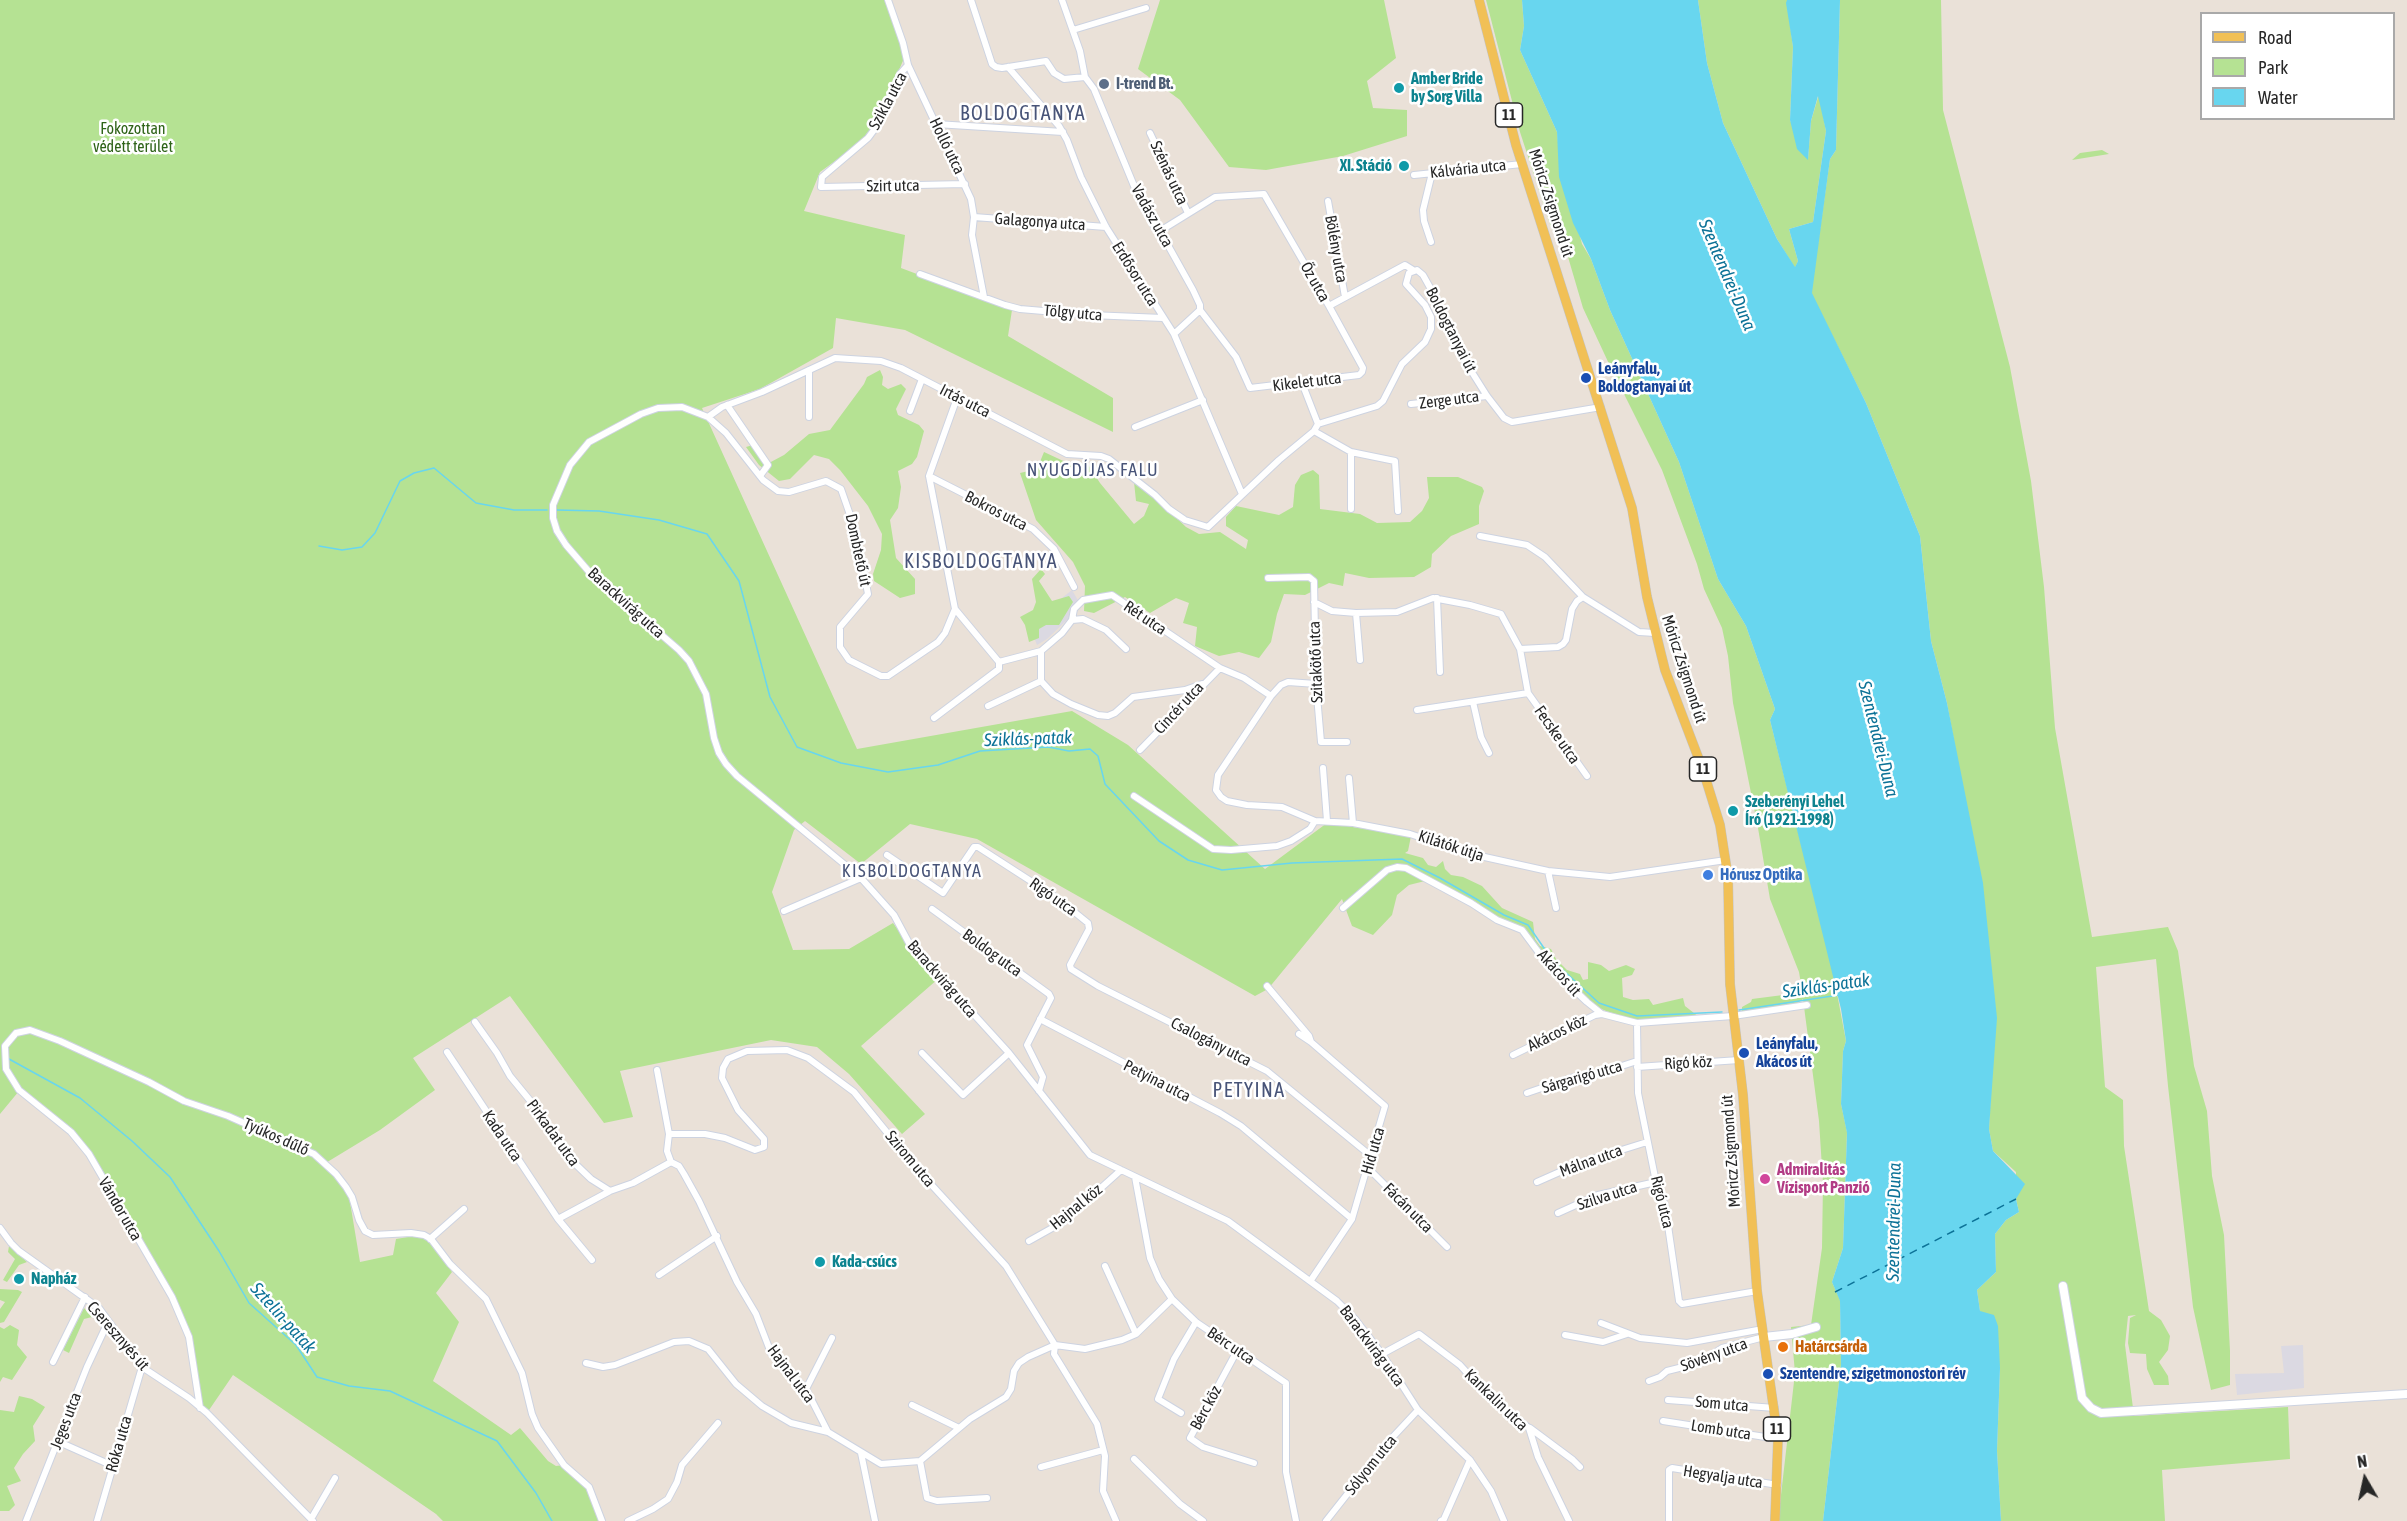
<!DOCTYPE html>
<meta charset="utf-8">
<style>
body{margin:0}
#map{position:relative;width:2407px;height:1521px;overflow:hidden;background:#eae1d8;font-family:"Asap Condensed",sans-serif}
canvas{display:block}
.legend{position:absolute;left:2200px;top:12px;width:195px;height:108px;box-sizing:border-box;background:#fff;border:2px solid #a9a9a9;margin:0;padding:8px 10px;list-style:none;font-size:18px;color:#272727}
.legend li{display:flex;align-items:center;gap:12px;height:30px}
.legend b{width:30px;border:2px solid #a9a9a9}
.north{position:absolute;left:2335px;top:1449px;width:60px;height:60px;-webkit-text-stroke:4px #fff;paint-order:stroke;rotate:351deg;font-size:16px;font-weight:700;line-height:24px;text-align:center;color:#272727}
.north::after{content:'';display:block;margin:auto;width:21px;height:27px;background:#272727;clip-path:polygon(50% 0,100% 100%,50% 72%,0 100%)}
</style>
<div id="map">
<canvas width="2407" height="1521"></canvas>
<ul class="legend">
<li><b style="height:8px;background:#f1c056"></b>Road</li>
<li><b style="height:16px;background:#b5e293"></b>Park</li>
<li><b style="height:16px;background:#68d6ef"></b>Water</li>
</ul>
<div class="north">N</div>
</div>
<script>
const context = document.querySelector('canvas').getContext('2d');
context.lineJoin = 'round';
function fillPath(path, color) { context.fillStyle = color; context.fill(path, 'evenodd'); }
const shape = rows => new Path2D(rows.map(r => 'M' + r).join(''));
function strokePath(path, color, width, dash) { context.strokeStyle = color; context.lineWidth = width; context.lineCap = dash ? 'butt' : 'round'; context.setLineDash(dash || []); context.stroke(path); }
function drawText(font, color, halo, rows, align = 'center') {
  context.font = font + ' "Asap Condensed",sans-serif'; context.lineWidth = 5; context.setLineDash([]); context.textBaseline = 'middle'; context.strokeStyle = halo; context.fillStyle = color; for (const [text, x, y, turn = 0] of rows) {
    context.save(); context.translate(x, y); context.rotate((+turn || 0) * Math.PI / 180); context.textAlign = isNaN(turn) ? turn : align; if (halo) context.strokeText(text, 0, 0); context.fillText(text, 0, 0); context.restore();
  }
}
const industrial = shape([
 [1072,590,1079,602,1070,617,1047,639,1037,645,1029,624],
 [2303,1345,2304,1388,2237,1395,2235,1374,2284,1373,2281,1346]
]);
const green = shape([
 [0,0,886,0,905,56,871,135,820,172,804,211,905,235,901,268,1012,310,1008,336,1113,398,1113,432,905,330,836,318,833,348,760,389,702,408,857,749,1072,711,1128,745,1265,869,1327,823,1411,836,1408,851,1405,853,1423,858,1428,865,1436,867,1443,861,1445,869,1451,875,1463,877,1482,886,1502,908,1533,922,1535,939,1540,946,1551,949,1556,959,1567,970,1580,974,1583,980,1588,979,1588,962,1601,965,1609,971,1626,965,1635,969,1632,975,1622,978,1623,997,1633,1000,1649,999,1653,1005,1683,998,1685,1006,1699,1017,1636,1020,1606,1011,1597,1007,1578,990,1546,958,1527,931,1497,917,1433,879,1409,885,1397,895,1392,915,1373,935,1352,926,1342,899,1268,989,1255,996,977,839,910,824,861,864,805,821,794,830,772,892,793,950,849,949,893,923,912,949,938,979,861,1046,925,1114,902,1134,849,1074,817,1047,771,1040,620,1071,633,1117,604,1123,510,996,413,1058,435,1090,380,1130,324,1164,349,1196,360,1262,393,1255,396,1239,414,1236,426,1237,452,1272,436,1293,459,1322,433,1381,511,1435,520,1428,548,1461,556,1466,564,1465,584,1481,602,1521,443,1521,436,1514,233,1375,207,1413,200,1408,185,1323,80,1142,19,1091,0,1114],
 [1160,0,1384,0,1396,58,1367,81,1373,108,1407,110,1407,136,1343,156,1266,170,1229,167,1180,100,1138,69],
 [1486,0,1522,0,1524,26,1520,50,1557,132,1559,152,1582,244,1591,259,1610,310,1679,462,1718,579,1746,626,1775,709,1770,720,1832,967,1846,1041,1843,1051,1841,1104,1847,1132,1843,1248,1832,1282,1840,1300,1841,1365,1823,1521,1778,1521,1795,1373,1791,1327,1811,1325,1822,1248,1823,1183,1819,1121,1803,999,1796,1004,1742,1012,1742,1007,1751,1002,1752,999,1783,995,1795,990,1801,984,1799,972,1770,899,1758,828,1733,703,1728,656,1722,628,1704,589,1697,564,1662,470,1610,366,1583,308,1568,257,1551,227,1520,132],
 [1698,0,1787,0,1793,47,1790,120,1808,159,1811,121,1819,94,1826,131,1813,222,1789,229,1798,261,1795,268,1777,239,1723,123,1707,63],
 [1840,0,1941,0,1943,110,2010,367,2031,481,2044,587,2055,728,2092,937,2168,927,2178,951,2194,1066,2207,1111,2212,1176,2224,1235,2230,1351,2230,1385,2211,1390,2193,1307,2168,1086,2156,959,2096,967,2105,1087,2123,1100,2124,1146,2149,1311,2161,1320,2170,1336,2168,1350,2159,1362,2168,1376,2169,1385,2154,1385,2147,1369,2146,1354,2130,1353,2128,1343,2130,1318,2136,1315,2128,1316,2125,1345,2134,1416,2288,1407,2290,1459,2162,1470,2165,1521,2001,1521,1997,1451,2000,1368,1980,1311,1977,1290,1996,1272,1995,1234,2006,1220,2019,1212,2016,1199,2016,1172,1993,1151,1989,1129,1991,1087,1968,818,1947,703,1931,641,1920,536,1866,403,1811,293,1830,159,1836,150],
 [2102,150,2109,154,2072,160,2080,153],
 [880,370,883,377,882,385,888,389,901,384,906,389,896,409,898,415,919,425,924,431,917,457,912,464,898,471,901,487,898,508,890,520,896,558,915,579,915,594,900,598,874,581,873,574,881,550,882,534,868,506,840,470,829,459,814,455,790,479,779,481,759,465,746,447,753,445,769,463,784,455,809,434,830,430,864,384,867,377],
 [1044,452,1072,465,1087,463,1100,483,1134,524,1144,516,1149,504,1136,501,1134,482,1162,504,1186,527,1199,534,1220,532,1246,549,1248,540,1226,526,1226,517,1236,506,1279,515,1293,507,1295,485,1301,475,1313,470,1319,475,1320,509,1360,514,1377,523,1410,522,1422,511,1429,498,1427,477,1458,477,1482,487,1484,491,1479,506,1479,524,1451,536,1432,554,1431,567,1414,577,1369,578,1345,573,1343,586,1329,583,1305,595,1284,594,1277,614,1271,642,1259,658,1239,652,1219,656,1195,646,1197,627,1183,623,1189,603,1176,598,1150,613,1125,597,1094,613,1084,611,1085,586,1073,562,1036,520,1020,473,1037,469],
 [1041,569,1045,574,1039,581,1052,601,1069,596,1073,602,1059,625,1046,625,1039,629,1039,638,1029,642,1025,625,1020,617,1033,610,1036,602,1032,579],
 [9,1246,27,1262,19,1265,7,1282,3,1280,15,1259,8,1252],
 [0,1289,18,1290,22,1292,4,1322,0,1323,0,1309,5,1302,0,1300],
 [84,1308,92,1317,84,1319,69,1353,63,1350],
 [10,1325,19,1330,17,1345,27,1357,12,1380,3,1377,0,1382,0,1327,4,1329],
 [19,1396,32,1399,45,1407,33,1426,35,1441,23,1454,14,1468,21,1481,7,1486,15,1505,9,1511,0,1511,0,1410,14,1412]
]);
const water = shape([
 [1522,0,1698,0,1707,63,1723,123,1777,239,1795,267,1798,261,1789,229,1813,222,1826,131,1818,96,1811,121,1808,160,1797,149,1790,120,1793,47,1786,3,1787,0,1840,0,1836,150,1830,159,1812,293,1866,403,1920,536,1931,641,1947,703,1983,883,1997,1018,1989,1129,1993,1151,2025,1184,2016,1199,2019,1212,2006,1220,1995,1234,1996,1272,1977,1290,1980,1311,1994,1315,1998,1326,2000,1368,1997,1451,2001,1521,1823,1521,1841,1365,1840,1301,1832,1282,1843,1248,1847,1133,1841,1104,1843,1051,1846,1041,1841,1009,1770,720,1775,709,1746,626,1718,579,1679,462,1610,310,1591,259,1573,223,1559,177,1557,132,1520,50,1524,26]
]);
const stream = shape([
 [557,510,599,511,659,520,707,534,739,581,770,697,797,747,841,763,888,772,938,765,980,751,1048,747,1069,751,1090,749,1098,756,1105,784,1159,841,1188,860,1222,870,1292,863,1402,859,1440,878,1504,915,1528,925,1553,961,1599,1003,1637,1016,1722,1012],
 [319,546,342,550,362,547,375,533,400,481,414,473,434,468,476,503,514,510,547,510],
 [1739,1010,1839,995],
 [9,1059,80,1098,132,1141,170,1177,219,1251,249,1303,296,1345,317,1377,349,1386,390,1391,497,1441,536,1493,552,1521]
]);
const ferry = shape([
 [1835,1292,2016,1199]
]);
const street = shape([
 [888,0,903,43,908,65,971,199,974,217,972,235,984,297],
 [971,0,992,64,996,67,1002,68,1046,61,1054,73,1064,79,1085,77],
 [1062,0,1080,51,1085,77,1094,89,1139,198,1155,228,1160,231,1193,290,1200,305,1200,310,1236,357,1250,388,1359,375,1362,372,1363,368,1329,306,1264,194,1215,197,1160,231],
 [1073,30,1146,8],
 [908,65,900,74,877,126,868,138,822,177,821,187,965,184],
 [1008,67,1059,126,1067,140,1081,177,1106,227,1174,334,1242,494],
 [936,124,1063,132],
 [1150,133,1188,213],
 [1414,175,1522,164],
 [1328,201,1345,297],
 [974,217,1106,227],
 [1431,242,1424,221,1423,210,1432,173],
 [920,274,1005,305,1020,309,1090,315,1163,318],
 [1329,306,1405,265,1413,270],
 [1174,334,1200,310],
 [809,370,809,417],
 [1302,383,1318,424],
 [957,398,929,476,955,609,945,633,938,642,888,676,881,676,849,660,840,647,840,627,868,594,856,532,841,489,826,481,789,492,778,491,763,480,726,433,708,417,682,407,658,408,641,414,589,442,570,465,553,505,553,518,557,531,566,545,591,574,679,650,689,661,706,694,714,738,719,753,726,764,737,776,861,878,894,915,909,943,1009,1053,1090,1155,1228,1221,1337,1301,1355,1319,1382,1354,1418,1410,1470,1460,1491,1491,1504,1521],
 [1411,404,1487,396],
 [727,405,768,465,760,476],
 [910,411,922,379],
 [708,417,722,407,762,392,835,358,881,361,901,368,1067,454,1101,456,1109,459,1155,495,1169,509,1185,520,1208,527,1279,460,1314,431,1318,424,1377,406,1383,401,1402,364,1425,342,1431,329,1431,317,1425,305,1406,284,1409,273,1417,270,1423,275,1442,309,1463,358,1487,396,1504,418,1512,422,1601,407],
 [1135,427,1203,400],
 [1314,431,1351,452,1395,461,1398,511],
 [1351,452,1351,509],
 [929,476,1033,529,1054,549,1074,587],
 [1480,536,1527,545,1545,557,1583,597],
 [1268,578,1309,577,1314,581,1316,684,1321,742,1347,742],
 [1437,598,1440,672],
 [1314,602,1332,611,1356,613,1397,612,1433,598,1470,605,1501,614,1520,649,1558,647,1563,644,1566,640,1572,609,1577,601,1583,597,1639,632,1655,633],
 [955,609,999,662],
 [1356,613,1360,660],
 [1072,620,1083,619,1106,630,1126,649],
 [1520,649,1528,693,1587,776],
 [1041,651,1041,681,1053,694,1071,704,1098,715,1108,716,1115,713,1133,697,1185,690,1202,684],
 [999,662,1041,651,1062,633,1072,620,1074,609,1083,600,1112,595,1220,668,1244,678,1271,696],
 [1316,684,1288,682,1281,685,1271,696,1218,775,1216,790,1221,797,1227,801,1247,805,1282,807,1315,821,1353,823,1410,834,1471,854,1548,871,1610,877,1726,860],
 [1473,702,1481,737,1489,753],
 [988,706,1041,681],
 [1417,710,1528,693],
 [934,718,999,669,999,662],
 [1140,750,1220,668],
 [1323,768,1327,821],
 [1349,778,1353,823],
 [1134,796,1213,849,1231,850,1277,846,1291,841,1310,829,1315,821],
 [887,855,943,893,974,847,978,847,1057,898,1088,923,1089,929,1070,965,1071,969,1098,986,1267,1071,1371,1156],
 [1548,871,1556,908],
 [1343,908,1387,870,1397,867,1406,868,1471,903,1497,920,1522,930,1548,965,1587,1002,1602,1014,1637,1023,1733,1016,1807,1005],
 [932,909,1049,994,1051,998,1027,1045,1043,1077,1039,1091],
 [784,911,861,878],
 [1267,986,1309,1036,1311,1042,1385,1106,1352,1219,1311,1280],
 [1040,1019,1220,1113,1241,1126,1352,1219],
 [475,1022,497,1053,510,1076,537,1109,567,1156,591,1179,610,1191,633,1183,671,1162],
 [1637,1023,1638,1093,1656,1182,1665,1205,1679,1301,1682,1304,1757,1291],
 [1299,1034,1311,1042],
 [447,1052,558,1219,592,1260],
 [922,1053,963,1095,1009,1053],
 [1513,1055,1595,1015,1602,1014],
 [1637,1067,1739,1060],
 [657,1070,669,1134,667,1151,671,1162],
 [1527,1093,1574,1077,1594,1075,1637,1061],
 [669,1134,705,1134,725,1138,755,1150,764,1147,764,1139,738,1110,722,1078,723,1068,728,1059,747,1051,787,1050,808,1058,854,1092,916,1168,1006,1266,1055,1345,1054,1354,1097,1424,1105,1456,1103,1491,1116,1521],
 [671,1162,679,1166,684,1174,699,1201,737,1282,756,1314,771,1353,806,1389,828,1432,881,1464,920,1461,970,1419,1006,1397,1011,1389,1014,1371,1019,1363,1028,1357,1055,1345],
 [1368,1168,1447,1247],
 [1135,1177,1150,1258,1159,1279,1172,1299,1196,1322,1286,1383,1286,1472,1296,1521],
 [1537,1182,1580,1163,1647,1142],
 [1558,1213,1598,1195,1656,1182],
 [558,1219,610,1191],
 [0,1228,11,1243,19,1251,99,1308,142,1367,189,1398,207,1413,313,1521],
 [430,1239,464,1209],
 [1029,1241,1063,1222,1121,1170],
 [1105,1266,1136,1334],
 [659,1275,717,1236],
 [1601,1323,1640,1338,1677,1342,1687,1343,1763,1329],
 [1565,1335,1603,1342,1627,1334],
 [1055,1345,1085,1349,1122,1340,1136,1334,1172,1299],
 [1238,1349,1190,1438,1203,1447,1254,1463],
 [1382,1354,1419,1334,1460,1365,1489,1397,1529,1428,1538,1457,1569,1521],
 [53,1362,85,1297],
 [586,1363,603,1367,615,1365,674,1342,689,1341,708,1349,736,1384,762,1406,791,1423,828,1432],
 [1649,1381,1660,1377,1667,1371,1699,1363,1722,1348,1764,1337],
 [806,1389,832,1338],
 [1668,1400,1775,1408],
 [912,1405,959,1428],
 [200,1408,189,1337,172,1297,89,1154,71,1132,19,1090,6,1069,5,1046,16,1033,30,1030,60,1041,149,1082,184,1101,228,1116,314,1154,336,1174,346,1187,352,1197,359,1220,365,1231,373,1235,411,1233,424,1235,431,1239,450,1264,486,1299,522,1373,532,1414,538,1428,564,1465,589,1487,602,1521],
 [1181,1413,1158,1399,1174,1359,1196,1322],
 [1663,1421,1778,1439],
 [1530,1428,1573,1460,1580,1467],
 [59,1442,113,1466],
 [861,1453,875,1521],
 [1134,1459,1180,1504,1203,1521],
 [920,1461,927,1498,937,1501,987,1498],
 [1041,1467,1103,1450],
 [311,1519,335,1478],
 [26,1521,87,1367,108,1322],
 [97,1521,142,1367],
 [628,1521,653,1509,668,1499,677,1482,682,1465,718,1423],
 [1326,1521,1390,1440,1418,1410],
 [1441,1521,1444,1519,1470,1460],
 [1669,1521,1669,1470,1672,1468,1778,1485]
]);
const secondary = shape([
 [2063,1286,2082,1398,2091,1408,2101,1413,2407,1394],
 [1764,1337,1792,1334,1816,1327]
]);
const primary = shape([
 [1479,0,1516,145,1632,508,1647,597,1665,670,1703,770,1720,825,1728,877,1730,984,1743,1095,1757,1291,1778,1439,1775,1521]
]);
const markers = [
 [1104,84,6,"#5c6f8a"],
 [1399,88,6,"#0f9aa8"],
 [1404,166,6,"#0f9aa8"],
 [1586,378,6,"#1a4fb4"],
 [1733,811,6,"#0f9aa8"],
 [1708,875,6,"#3f7fe0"],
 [1744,1053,6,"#1a4fb4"],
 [1765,1179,6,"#d1479c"],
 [820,1262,6,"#0f9aa8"],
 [19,1279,6,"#0f9aa8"],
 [1783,1347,6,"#e8710a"],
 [1768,1374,6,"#1a4fb4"]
];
const shields = [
 [1509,115,27],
 [1703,769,27],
 [1777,1429,27]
];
const shieldNames = [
 ["11",1509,115],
 ["11",1703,769],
 ["11",1777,1429]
];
const cultureNames = [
 ["Amber Bride",1411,79],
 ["by Sorg Villa",1411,97],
 ["XI. Stáció",1392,166,"right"],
 ["Szeberényi Lehel",1745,802],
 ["Író (1921-1998)",1745,820],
 ["Kada-csúcs",832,1262],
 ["Napház",31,1279]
];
const serviceNames = [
 ["I-trend Bt.",1116,84]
];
const streetNames = [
 ["Szikla utca",888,101,-62],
 ["Holló utca",947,146,64],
 ["Kálvária utca",1468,169,-6],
 ["Szénás utca",1169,173,65],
 ["Szirt utca",893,186,-1],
 ["Móricz Zsigmond út",1551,203,72],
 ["Vadász utca",1152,216,61],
 ["Galagonya utca",1040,222,4],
 ["Bölény utca",1336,249,80],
 ["Erdősor utca",1135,274,58],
 ["Őz utca",1315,282,60],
 ["Tölgy utca",1073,313,5],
 ["Boldogtanyai út",1451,330,63],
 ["Kikelet utca",1307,382,-7],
 ["Zerge utca",1449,400,-7],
 ["Irtás utca",965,401,27],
 ["Bokros utca",996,511,27],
 ["Dombtető út",858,550,78],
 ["Barackvirág utca",626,603,42],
 ["Rét utca",1145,618,34],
 ["Szitakötő utca",1316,662,-92],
 ["Móricz Zsigmond út",1684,669,72],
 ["Cincér utca",1179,708,-47],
 ["Fecske utca",1557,735,55],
 ["Kilátók útja",1451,846,18],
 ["Rigó utca",1053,897,35],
 ["Boldog utca",992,953,36],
 ["Akácos út",1559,973,48],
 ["Barackvirág utca",942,979,49],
 ["Akácos köz",1557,1033,-26],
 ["Csalogány utca",1211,1042,27],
 ["Rigó köz",1688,1063,-3],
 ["Sárgarigó utca",1582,1077,-16],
 ["Petyina utca",1157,1081,27],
 ["Pirkadat utca",553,1133,54],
 ["Kada utca",502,1136,56],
 ["Tyúkos dűlő",276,1137,24],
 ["Híd utca",1373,1151,-74],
 ["Móricz Zsigmond út",1731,1151,-94],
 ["Szirom utca",910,1159,50],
 ["Málna utca",1591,1161,-20],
 ["Szilva utca",1607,1196,-18],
 ["Rigó utca",1662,1202,76],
 ["Hajnal köz",1076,1207,-39],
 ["Fácán utca",1408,1208,45],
 ["Vándor utca",120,1209,60],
 ["Cseresznyés út",118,1336,49],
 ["Bérc utca",1231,1346,34],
 ["Barackvirág utca",1372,1346,53],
 ["Sövény utca",1714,1355,-20],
 ["Hajnal utca",791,1374,53],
 ["Kankalin utca",1496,1400,44],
 ["Som utca",1722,1404,5],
 ["Bérc köz",1206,1408,-62],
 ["Jeges utca",66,1421,-69],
 ["Lomb utca",1721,1430,9],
 ["Róka utca",119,1444,-74],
 ["Sólyom utca",1371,1465,-51],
 ["Hegyalja utca",1723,1477,9]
];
const parkNames = [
 ["Fokozottan",133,129],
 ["védett terület",133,147]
];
const transitNames = [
 ["Leányfalu,",1598,369],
 ["Boldogtanyai út",1598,387],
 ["Leányfalu,",1756,1044],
 ["Akácos út",1756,1062],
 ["Szentendre, szigetmonostori rév",1780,1374]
];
const shopNames = [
 ["Hórusz Optika",1720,875]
];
const hotelNames = [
 ["Admiralitás",1777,1170],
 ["Vízisport Panzió",1777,1188]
];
const foodNames = [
 ["Határcsárda",1795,1347]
];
const waterNames = [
 ["Szentendrei-Duna",1727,275,67],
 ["Sziklás-patak",1028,739,-2],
 ["Szentendrei-Duna",1878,739,76],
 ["Sziklás-patak",1826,986,-8],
 ["Szentendrei-Duna",1894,1222,-89],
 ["Sztelin-patak",283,1318,48]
];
const neighbourhoodNames = [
 ["NYUGDÍJAS FALU",1093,470],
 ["KISBOLDOGTANYA",912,871]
];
const quarterNames = [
 ["BOLDOGTANYA",1023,114],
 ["KISBOLDOGTANYA",981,562],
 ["PETYINA",1249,1091]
];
fillPath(industrial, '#dbd9e2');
fillPath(green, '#b5e293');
fillPath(water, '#68d6ef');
strokePath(stream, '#68d6ef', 1.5);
strokePath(ferry, '#0c7297', 1.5, [8, 6]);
strokePath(street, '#cdd3e1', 8);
strokePath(secondary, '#cdd3e1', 10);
strokePath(primary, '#c3c3c3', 10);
strokePath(street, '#fff', 6);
strokePath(secondary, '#fff', 8);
strokePath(primary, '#f1c056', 9);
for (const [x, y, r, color] of markers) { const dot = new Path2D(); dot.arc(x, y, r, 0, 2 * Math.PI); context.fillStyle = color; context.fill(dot); strokePath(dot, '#fff', 2); }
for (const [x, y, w] of shields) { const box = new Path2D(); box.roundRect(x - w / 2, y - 12, w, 24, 4.5); context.fillStyle = '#fff'; context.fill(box); strokePath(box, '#272727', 1.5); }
drawText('bold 15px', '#272727', null, shieldNames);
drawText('bold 16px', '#0d838f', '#fff', cultureNames, 'left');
drawText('bold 16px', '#4e5e75', '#fff', serviceNames, 'left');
drawText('16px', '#272727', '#fff', streetNames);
drawText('16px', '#2e6318', '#fff', parkNames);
drawText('bold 16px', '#164399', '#fff', transitNames, 'left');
drawText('bold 16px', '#366cbe', '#fff', shopNames, 'left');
drawText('bold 16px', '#b23c85', '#fff', hotelNames, 'left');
drawText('bold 16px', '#c56008', '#fff', foodNames, 'left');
drawText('italic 18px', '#0c7297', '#fff', waterNames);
context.letterSpacing = '1.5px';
drawText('18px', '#485478', '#fff', neighbourhoodNames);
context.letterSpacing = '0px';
context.letterSpacing = '1.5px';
drawText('20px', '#485478', '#fff', quarterNames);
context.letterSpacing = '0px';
</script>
